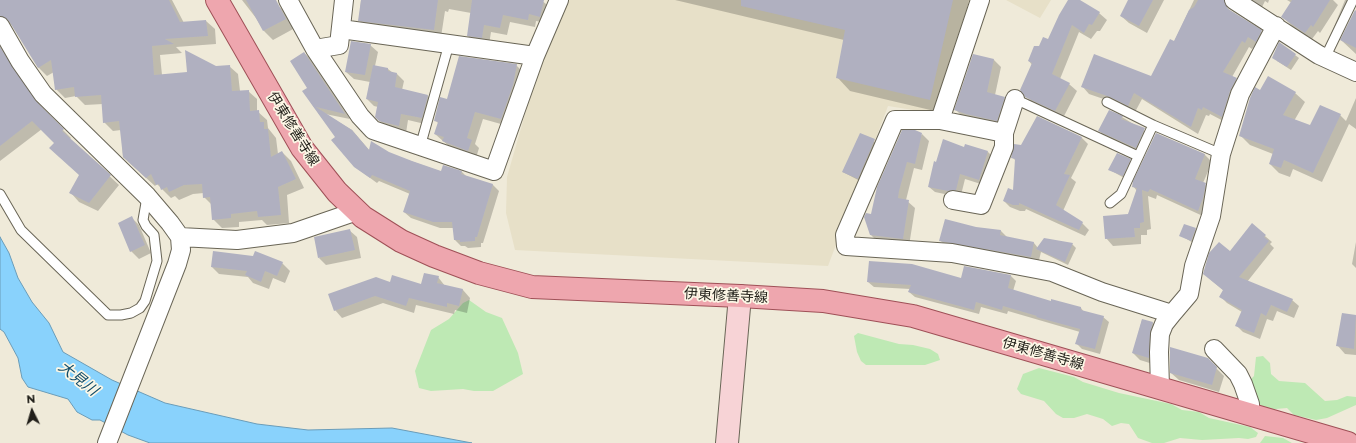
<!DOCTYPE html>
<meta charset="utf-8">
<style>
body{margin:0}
#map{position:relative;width:1356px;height:443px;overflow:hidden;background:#efead9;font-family:Montserrat,sans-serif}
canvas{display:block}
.north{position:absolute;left:12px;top:391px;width:40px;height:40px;-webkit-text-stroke:3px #fcf7e6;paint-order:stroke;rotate:355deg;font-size:11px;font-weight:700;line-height:16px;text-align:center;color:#211f19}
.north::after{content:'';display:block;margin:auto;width:14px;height:18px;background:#211f19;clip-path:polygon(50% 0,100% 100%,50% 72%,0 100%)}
</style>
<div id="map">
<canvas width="1356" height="443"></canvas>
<div class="north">N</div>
</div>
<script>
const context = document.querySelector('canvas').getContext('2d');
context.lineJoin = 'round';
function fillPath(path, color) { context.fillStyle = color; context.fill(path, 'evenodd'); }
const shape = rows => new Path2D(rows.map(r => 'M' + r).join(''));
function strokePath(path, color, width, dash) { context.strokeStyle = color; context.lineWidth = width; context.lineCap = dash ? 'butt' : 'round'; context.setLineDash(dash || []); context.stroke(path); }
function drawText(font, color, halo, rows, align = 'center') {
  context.font = font + ' Montserrat,"Noto Sans JP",sans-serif'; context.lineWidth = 3.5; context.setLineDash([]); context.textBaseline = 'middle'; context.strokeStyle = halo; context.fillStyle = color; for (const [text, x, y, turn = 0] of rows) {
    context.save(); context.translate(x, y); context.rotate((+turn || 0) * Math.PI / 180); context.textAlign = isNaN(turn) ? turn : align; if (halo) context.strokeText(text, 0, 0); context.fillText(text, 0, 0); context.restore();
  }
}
const built = shape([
 [568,0,972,0,932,113,888,106,828,266,515,250,506,213,507,177,542,55],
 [1006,0,1051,0,1040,18]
]);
const green = shape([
 [469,300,486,312,502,318,518,353,523,374,493,391,474,391,463,389,431,391,419,388,415,371,431,330,449,319,463,303],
 [858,333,899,344,913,345,930,349,938,354,940,360,925,365,866,365,861,361,857,352,854,336],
 [1263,356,1270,363,1271,374,1279,381,1305,383,1325,401,1337,400,1347,396,1356,397,1356,405,1327,418,1316,420,1294,415,1287,408,1265,410,1257,405,1249,381,1254,376,1256,357],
 [1039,368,1074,377,1083,382,1119,393,1171,404,1182,410,1199,412,1209,418,1250,427,1258,433,1256,437,1248,439,1239,438,1202,440,1180,438,1164,443,1152,443,1138,438,1129,424,1121,423,1112,426,1103,419,1087,414,1074,418,1063,418,1056,414,1044,401,1021,394,1017,389,1023,374],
 [1265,436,1283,438,1292,443,1260,443]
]);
const water = shape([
 [0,237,9,253,18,278,32,302,49,323,63,352,112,380,165,403,257,424,308,430,392,428,472,443,150,443,128,435,100,420,92,420,77,412,68,399,28,387,22,378,18,358,4,332,0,329,0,237]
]);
const shadow = shape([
 [0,0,172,0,184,23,206,21,215,29,216,44,176,47,182,53,160,55,162,75,188,73,229,66,238,74,240,91,248,91,257,99,257,111,267,120,268,128,276,138,278,154,282,152,291,161,304,188,287,195,289,223,267,225,262,220,239,222,239,227,222,228,213,219,212,205,204,197,204,193,193,194,179,200,175,196,171,198,157,184,155,186,123,157,121,130,113,131,104,122,103,104,85,105,76,96,65,98,56,89,54,72,47,76,38,67,13,26,10,24,0,29],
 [242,0,271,0,287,13,295,28,273,40,264,31,256,18],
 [361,0,541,0,551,8,547,23,536,21,535,27,510,22,507,35,491,32,489,45,475,43,468,36,471,13,449,9,448,12,445,11,441,37,366,28,359,20],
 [675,0,969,0,943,113,850,91,837,77,844,40],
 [1069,0,1076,0,1099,13,1107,20,1100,31,1097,31,1091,39,1079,32,1060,79,1069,84,1077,91,1063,118,1034,104,1026,96,1032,65,1029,61,1040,47,1049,40],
 [1130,0,1164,0,1147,33,1129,23,1121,16],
 [1194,0,1209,0,1225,7,1261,31,1268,39,1263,48,1256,44,1252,49,1249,47,1232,77,1243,86,1229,124,1210,114,1209,116,1206,115,1198,134,1142,99,1135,112,1118,104,1089,94,1082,86,1151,77,1174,42],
 [1251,0,1269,0,1268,3,1265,1,1262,7],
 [1287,0,1333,0,1338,5,1320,33,1318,31,1312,39,1293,27,1283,17,1292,3],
 [1345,0,1356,0,1337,41,1331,34],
 [1356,10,1356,54,1341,40],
 [0,42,28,89,44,111,71,138,70,139,119,185,98,211,79,202,71,193,80,175,55,143,42,129,0,161],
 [370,45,378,52,375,66,388,69,393,73,397,74,404,81,402,90,428,96,435,103,429,125,408,120,406,133,387,128,376,117,378,107,374,106,367,99,370,82,354,79,346,72],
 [304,53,311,59,350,119,325,114,352,130,370,151,388,153,442,172,444,166,462,172,466,176,493,185,499,191,483,243,481,243,481,247,468,248,465,246,461,246,455,240,454,228,440,228,411,218,404,212,410,194,379,181,377,183,355,167,336,137,311,103],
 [974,55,994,60,1001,67,995,95,1004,98,1012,105,1004,128,963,117,956,110],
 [1295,55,1299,58,1291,70,1277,61],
 [516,65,523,72,508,126,483,119,475,144,479,148,476,158,451,148,435,134,439,124,435,120,448,100],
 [1261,91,1295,93,1305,102,1294,121,1311,127,1340,115,1346,121,1356,98,1356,129,1349,124,1322,182,1293,169,1290,177,1279,173,1270,164,1273,154,1250,145,1241,136],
 [1122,117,1148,133,1139,151,1102,134,1099,130],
 [861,134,878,144,862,182,843,172],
 [922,134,929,141,922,170,914,168,906,200,915,208,909,246,878,242,871,235,872,215],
 [1081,137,1088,144,1071,178,1076,182,1063,211,1082,223,1089,230,1085,236,1026,209,1025,211,1020,211,1010,207,1004,201,1014,191,1016,161,1012,157,1022,147],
 [965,148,988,152,993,157,984,185,965,179,961,195,954,196,935,192,929,187,936,163],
 [1204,154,1212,162,1203,183,1212,191,1205,217,1157,195,1156,199,1148,196,1151,229,1147,230,1147,235,1141,235,1141,244,1113,246,1106,238,1128,215,1137,191,1133,186],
 [1130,160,1133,164,1126,179,1110,170],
 [132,218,139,225,151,253,139,259,131,251],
 [1252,225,1272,242,1270,244,1274,248,1247,282,1292,300,1299,306,1294,318,1277,311,1273,321,1267,319,1260,339,1243,332,1237,326,1242,312,1227,303,1221,297,1224,291,1211,280,1230,253],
 [976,228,1001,231,1007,237,1034,243,1038,248,1072,244,1076,248,1068,265,1041,252,1038,264,947,248,940,240],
 [1195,229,1199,233,1195,244,1180,235],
 [349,230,357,237,361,258,326,265,319,258],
 [1356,242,1356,268,1352,264],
 [282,263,290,271,285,283,273,278,269,289,253,283,248,277,219,274,212,267],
 [1011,276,1016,281,1013,291,1051,302,1081,308,1084,312,1103,317,1109,322,1100,354,1082,349,1077,344,1080,332,1008,311,1007,314,981,307,979,314,915,297,909,292,910,289,874,287,868,282,961,279],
 [438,277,445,286,463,290,470,298,467,313,455,310,454,314,416,305,414,313,383,303,342,318,335,310,391,283,422,285],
 [1342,314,1356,316,1356,355,1345,354,1338,346],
 [1142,320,1153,323,1160,330,1156,365,1140,360,1133,353],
 [1207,359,1224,376,1219,392,1179,380,1171,373]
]);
const building = shape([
 [0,0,169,0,180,22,206,20,208,36,165,39,174,44,152,46,154,75,187,72,185,50,216,66,230,65,232,91,249,90,250,111,259,110,260,122,264,122,264,129,268,129,271,157,282,151,296,179,278,187,281,215,258,217,257,211,231,214,231,218,212,220,210,197,203,198,202,184,184,185,169,192,167,187,161,190,159,184,156,185,151,174,146,178,123,157,119,121,103,123,101,95,75,97,74,87,55,90,51,60,38,68,9,21,0,16],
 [246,0,276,0,286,19,263,31],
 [361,0,438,0,434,30,358,21],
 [472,0,544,0,540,17,529,14,528,20,503,15,500,28,484,25,482,38,467,36],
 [741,0,953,0,930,100,836,78,845,30,741,6],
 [1068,0,1080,0,1100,12,1092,25,1089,24,1084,33,1072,25,1052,74,1070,83,1055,111,1025,97,1020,90,1032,63,1028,61,1034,46,1039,46,1043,37,1048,39,1059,15],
 [1128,0,1153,0,1139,26,1120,16],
 [1198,0,1224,0,1228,9,1262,30,1256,42,1248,37,1245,43,1242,41,1223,72,1237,78,1230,91,1222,117,1203,107,1202,110,1198,108,1191,127,1134,93,1128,106,1110,97,1081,87,1094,54,1151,76,1170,39,1174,41,1189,10,1194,7],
 [1292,0,1330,0,1313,27,1311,25,1305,33,1281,17],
 [1355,10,1356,11,1356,48,1340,40],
 [351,41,371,44,365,75,345,72],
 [1279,42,1296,54,1287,67,1272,58],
 [0,47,36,101,64,129,62,131,111,175,89,203,69,193,79,175,49,148,54,143,32,121,0,146],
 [304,52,345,114,316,107,352,130,369,150,371,141,389,152,412,161,441,171,443,165,462,171,461,174,493,184,477,237,475,237,475,241,460,242,460,240,454,240,452,222,433,222,403,212,410,191,372,175,370,178,354,167,331,140,335,137,302,91,307,88,290,61],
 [973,54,994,59,987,92,1005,97,997,121,966,114,954,110],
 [459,56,517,64,513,85,501,119,475,112,467,138,472,140,468,151,442,141,444,137,434,134,438,122,434,121,440,97,447,99],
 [373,65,388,68,388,71,397,73,395,87,428,95,422,118,401,114,399,126,379,121,375,117,378,102,366,99],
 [1268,76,1296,92,1283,115,1310,125,1320,105,1341,114,1313,173,1284,160,1281,168,1269,164,1274,149,1239,136,1250,98,1255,87,1260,90],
 [1109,110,1123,116,1121,119,1145,128,1136,148,1098,131],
 [1037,116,1082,137,1064,174,1070,175,1056,205,1083,222,1079,230,1019,203,1019,205,1013,205,1003,201,1008,188,1013,190,1015,159,1011,158,1014,144,1021,145],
 [902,130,915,130,922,133,915,164,907,162,899,191,898,198,909,200,903,239,870,235,864,217,866,213,871,214,877,187],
 [860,133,875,139,858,179,842,172],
 [1156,133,1205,154,1195,179,1206,183,1203,198,1198,211,1150,189,1148,192,1142,190,1144,222,1140,223,1140,228,1134,228,1135,237,1105,239,1103,216,1128,214,1137,188,1132,187,1133,181],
 [943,139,964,147,965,144,988,151,979,180,960,174,956,190,948,191,928,187,934,161,936,162],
 [1117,153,1131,159,1123,176,1108,170],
 [132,216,145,245,130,252,118,223],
 [945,219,976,227,1001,230,1000,235,1034,242,1031,257,939,241],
 [1252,223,1266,235,1264,237,1269,241,1239,277,1293,299,1287,312,1271,305,1266,316,1261,313,1254,333,1235,326,1242,310,1219,297,1223,290,1203,274,1209,253,1219,242,1230,251],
 [1184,224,1196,228,1191,241,1179,236],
 [350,229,355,250,318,258,314,237],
 [1044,238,1073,243,1065,262,1036,249],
 [213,251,253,256,255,251,283,262,277,276,265,271,261,282,245,275,247,271,211,267],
 [869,261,912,264,961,278,964,266,1011,275,1008,288,1051,301,1051,299,1081,307,1081,310,1104,316,1095,349,1075,344,1080,329,1036,317,1037,316,1003,306,1002,310,976,302,974,310,908,292,911,285,867,282],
 [424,273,439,276,437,283,463,289,459,306,447,303,447,307,409,298,406,306,375,296,334,311,328,294,376,277,390,282,392,275,421,284],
 [1342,313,1356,315,1354,349,1336,346],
 [1142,319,1153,322,1150,333,1149,358,1132,353],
 [1170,347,1208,358,1217,367,1212,385,1170,373]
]);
const service = shape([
 [1325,58,1353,0],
 [1015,99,1138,156],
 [1107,102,1153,125,1221,154],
 [420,147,449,44],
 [0,194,21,230,108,315,121,315,131,313,140,308,145,301,157,261,154,235,146,226,143,220,147,197],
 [1110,203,1121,194,1153,125]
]);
const minor = shape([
 [288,0,315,49,360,116,373,130,494,171,535,56,559,0],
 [980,0,940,120,895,120,845,235,846,246,952,253,1052,272,1102,292,1172,314,1189,294,1194,266,1211,216,1221,154,1240,94,1276,26],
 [1234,0,1319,55,1356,72],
 [0,26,20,61,43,94,147,196,170,223,180,237,181,250,177,264,107,443],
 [341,29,535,56],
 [315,49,339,45,344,0],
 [940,120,1004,133],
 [953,200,981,205,1004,147,1004,133,1015,99],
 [180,237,237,240,293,233,357,211],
 [1214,349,1238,374,1243,384,1250,404,1250,414],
 [1160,388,1159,352,1160,334,1164,324,1172,314]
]);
const secondary = shape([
 [727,443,740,296]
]);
const primary = shape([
 [217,0,302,148,337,192,363,217,401,241,434,256,479,273,532,287,740,296,823,301,913,316,1348,443]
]);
const streetNames = [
 ["伊東修善寺線",293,129,58],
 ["伊東修善寺線",726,296,3],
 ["伊東修善寺線",1043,354,16]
];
const waterNames = [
 ["大見川",78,379,38]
];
fillPath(built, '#e7e0c8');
fillPath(green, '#bee9b4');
fillPath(water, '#89d2fc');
strokePath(water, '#6a9cb8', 1);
fillPath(shadow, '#0003');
fillPath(building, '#b0b0c0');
strokePath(service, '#696556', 11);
strokePath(minor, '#696556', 20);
strokePath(secondary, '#696556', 24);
strokePath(primary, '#9f5057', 24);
strokePath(service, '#fff', 9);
strokePath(minor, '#fff', 18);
strokePath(secondary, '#f7d3d6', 22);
strokePath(primary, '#eea6ae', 22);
drawText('14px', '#211f19', '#fcf7e6', streetNames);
drawText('italic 15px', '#144e6a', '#fcf7e6', waterNames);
</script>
